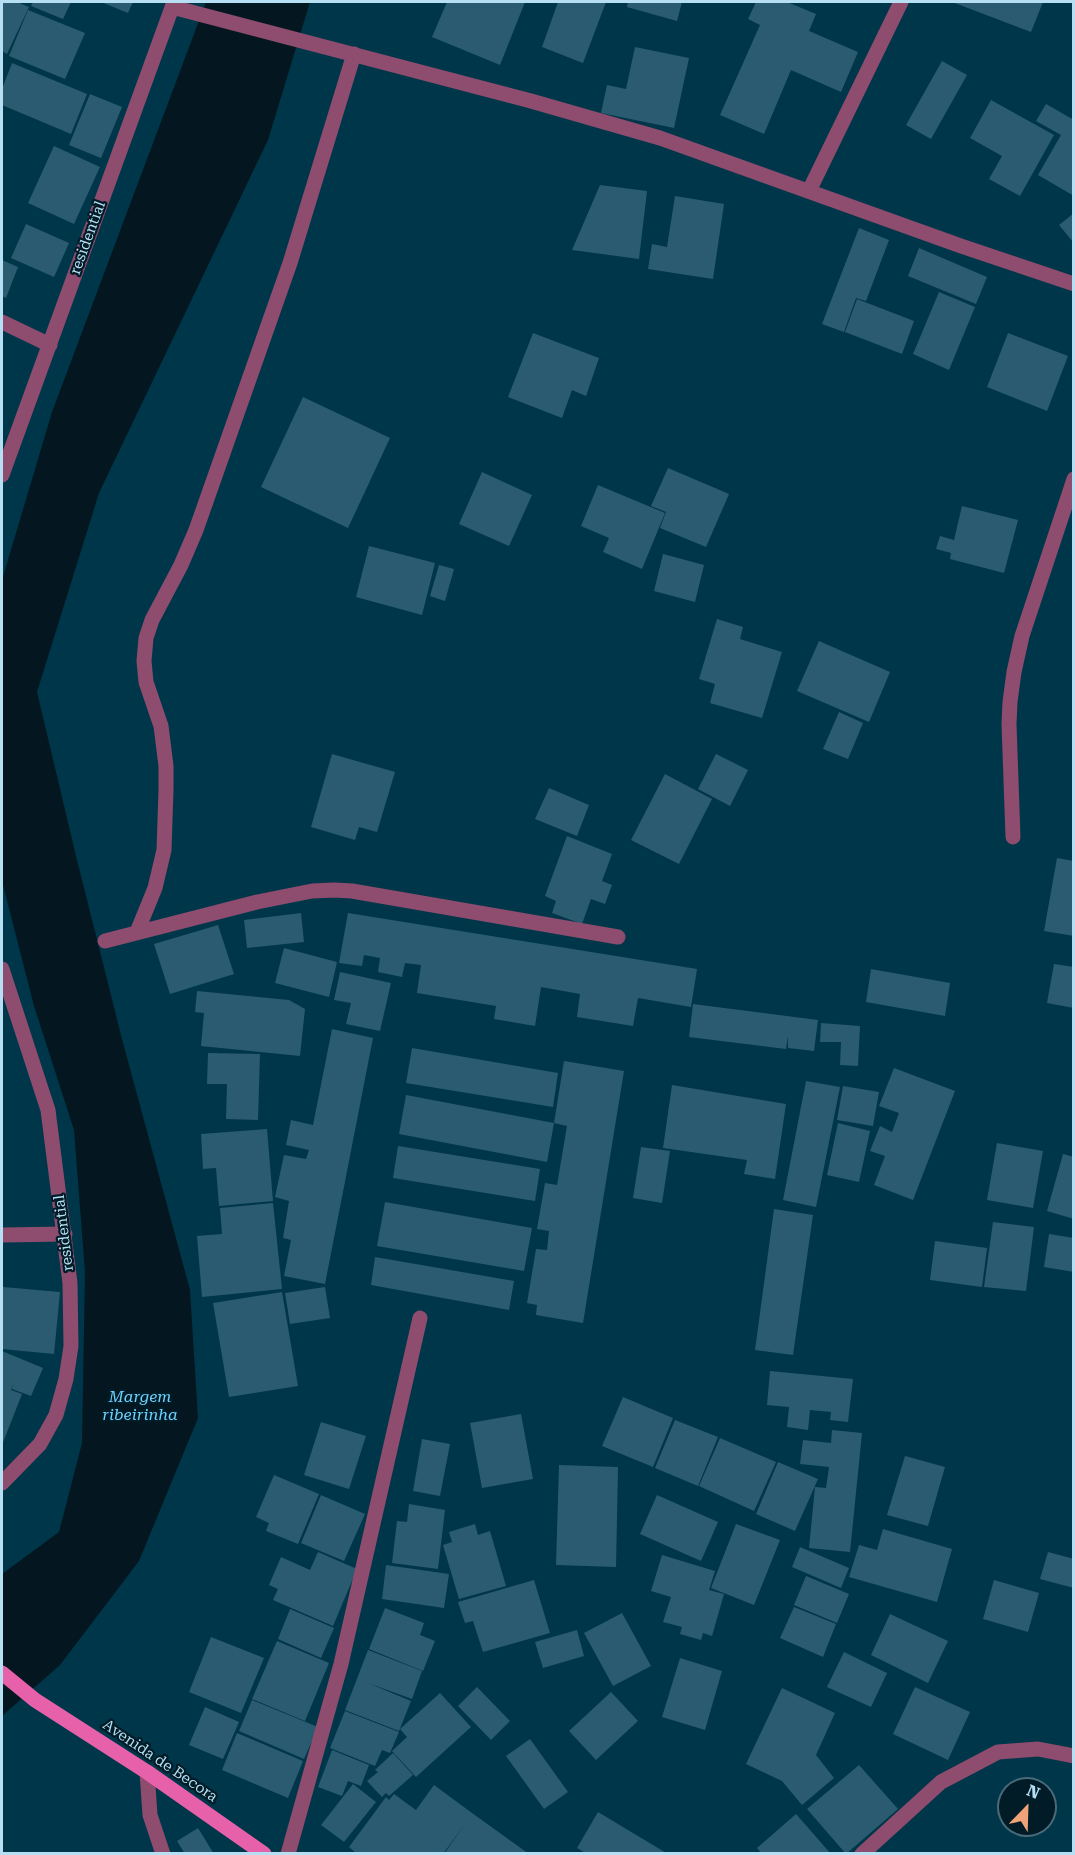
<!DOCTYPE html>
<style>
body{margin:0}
#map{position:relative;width:1075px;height:1855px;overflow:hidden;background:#003649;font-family:"Roboto Serif",serif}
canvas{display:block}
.frame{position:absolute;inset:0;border:3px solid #b6dff3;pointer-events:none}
.north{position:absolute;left:997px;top:1777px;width:60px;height:60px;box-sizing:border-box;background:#011c27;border:2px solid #496a79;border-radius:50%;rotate:23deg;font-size:16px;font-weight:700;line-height:24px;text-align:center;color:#b6dff3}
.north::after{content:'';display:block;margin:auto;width:21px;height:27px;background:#f0a279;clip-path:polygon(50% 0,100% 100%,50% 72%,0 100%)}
</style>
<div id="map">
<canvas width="1075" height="1855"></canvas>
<div class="frame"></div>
<div class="north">N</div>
</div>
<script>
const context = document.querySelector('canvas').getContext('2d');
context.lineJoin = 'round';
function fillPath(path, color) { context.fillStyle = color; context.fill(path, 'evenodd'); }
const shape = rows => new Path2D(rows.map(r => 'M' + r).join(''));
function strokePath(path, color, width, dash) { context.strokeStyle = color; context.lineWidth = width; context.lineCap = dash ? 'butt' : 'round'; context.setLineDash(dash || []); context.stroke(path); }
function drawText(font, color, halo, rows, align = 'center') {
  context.font = font + ' "Roboto Serif",serif'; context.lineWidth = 4.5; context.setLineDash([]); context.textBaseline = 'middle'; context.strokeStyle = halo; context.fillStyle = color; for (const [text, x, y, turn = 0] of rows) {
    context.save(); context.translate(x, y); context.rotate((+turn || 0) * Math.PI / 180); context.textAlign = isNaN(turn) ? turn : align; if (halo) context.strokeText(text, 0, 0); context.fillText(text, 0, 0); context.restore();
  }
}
const water = shape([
 [206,2,310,2,268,140,99,493,37,692,76,856,122,1039,190,1290,198,1418,139,1561,60,1665,2,1716,2,1574,59,1532,82,1443,85,1272,74,1130,34,1006,2,881,2,580,52,412]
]);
const building = shape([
 [2,2,17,2,29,7,7,54,2,51],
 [33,2,71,2,63,19,31,6],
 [101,2,133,2,128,13],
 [447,2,525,2,500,65,432,37],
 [558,2,606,2,583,63,542,47],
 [628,2,682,2,677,21,627,7],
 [756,2,787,2,816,14,809,31,858,52,841,92,791,70,764,134,720,115,760,25,748,19],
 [952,2,1043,2,1031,32],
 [28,10,85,33,65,79,9,56],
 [635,47,689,58,674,128,601,113,607,85,626,89],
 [942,61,967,75,931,139,906,125],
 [12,63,87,94,71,134,2,105,2,89],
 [90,94,122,107,101,158,69,145],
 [991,100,1054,135,1020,196,989,179,1002,156,970,138],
 [1046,104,1074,120,1074,196,1038,175,1061,135,1036,121],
 [54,146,100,167,74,224,28,203],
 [600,185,647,191,639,259,572,250],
 [675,196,724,204,713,279,648,269,652,244,667,247],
 [1074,213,1074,243,1059,225],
 [26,224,69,243,54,277,11,258],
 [859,228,889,240,866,301,856,298,844,332,822,324],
 [919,248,987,277,976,304,908,276],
 [2,260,18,267,6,298,2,296],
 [939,292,975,307,949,370,913,354],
 [857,299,914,321,902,354,845,332],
 [533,333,599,358,586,396,572,390,562,418,508,397],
 [1008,333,1068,356,1047,411,987,387],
 [303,397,390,438,348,528,261,487],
 [668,468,729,494,706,547,660,528,666,512,651,506],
 [482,472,532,495,509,546,459,524],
 [598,485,665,513,642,569,603,552,609,538,581,526],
 [962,506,1018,520,1004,573,950,559,951,553,936,549,940,536,954,540],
 [369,546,435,563,422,615,356,597],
 [663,554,704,565,695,602,654,591],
 [439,565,454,569,445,601,430,596],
 [717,619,743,627,740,639,782,652,762,718,710,703,715,684,699,679],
 [819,641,890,672,869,722,797,691],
 [839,712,863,723,848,759,823,749],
 [332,754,395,772,377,832,359,827,355,840,311,827],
 [716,754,748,770,730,806,698,789],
 [665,774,712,799,679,864,631,840],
 [549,788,589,805,577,836,535,819],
 [567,836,612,854,602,881,612,885,605,904,591,899,582,924,552,913,556,901,545,896],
 [1057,858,1074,861,1074,936,1044,931],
 [301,913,304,942,247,948,244,920],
 [348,913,697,969,691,1007,638,998,633,1026,577,1017,580,994,541,987,535,1026,494,1019,496,1006,417,993,421,965,405,963,402,977,378,972,380,958,364,955,362,966,339,963],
 [218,925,234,974,170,994,154,944],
 [284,948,337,962,329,997,275,983],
 [1054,964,1074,967,1074,1008,1047,1003],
 [871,969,950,983,945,1016,866,1002],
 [340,972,391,983,380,1031,346,1024,351,1003,334,1000],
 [197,991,289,1000,305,1009,300,1056,201,1046,204,1013,195,1012],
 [693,1004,818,1020,814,1051,788,1048,788,1036,786,1049,689,1037],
 [821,1023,860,1026,858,1066,840,1065,841,1042,820,1042],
 [332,1029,373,1038,325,1284,284,1276,291,1240,283,1238,289,1201,275,1197,284,1155,306,1159,309,1150,286,1145,291,1120,313,1125],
 [412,1048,558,1073,553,1107,406,1083],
 [208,1053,260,1054,258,1120,226,1119,227,1084,207,1084],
 [564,1061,624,1071,583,1323,536,1315,537,1305,527,1303,536,1249,547,1250,549,1231,537,1229,545,1183,557,1185,567,1126,554,1123,547,1162,399,1134,406,1095,554,1123],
 [894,1068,955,1091,913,1200,874,1185,885,1156,870,1151,880,1126,892,1132,899,1113,879,1106],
 [806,1081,840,1087,816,1207,783,1200],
 [672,1085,786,1104,775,1179,744,1174,747,1160,663,1148],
 [843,1086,879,1092,873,1126,837,1120],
 [838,1123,870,1131,859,1182,827,1175],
 [267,1129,273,1201,219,1206,216,1168,203,1169,201,1134],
 [997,1143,1043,1151,1033,1208,987,1200],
 [398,1146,540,1169,535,1201,393,1178],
 [641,1147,670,1151,662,1203,633,1198],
 [1063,1154,1074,1157,1074,1219,1047,1211],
 [385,1202,532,1228,524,1271,377,1246],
 [273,1203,282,1289,202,1297,197,1236,222,1234,220,1208],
 [774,1209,813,1215,793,1355,755,1350],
 [993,1222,1034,1227,1026,1291,984,1287],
 [1049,1234,1074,1238,1074,1272,1044,1267],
 [935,1241,987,1248,982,1287,930,1280],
 [375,1257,514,1281,509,1310,371,1285],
 [3,1287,60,1292,54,1354,2,1349],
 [325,1287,330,1318,290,1324,285,1293],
 [282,1292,298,1386,229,1397,213,1303],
 [2,1351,43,1368,31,1396,12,1389,14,1383,11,1390,22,1394,2,1445],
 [770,1371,853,1379,848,1422,830,1420,831,1412,810,1410,808,1430,787,1427,789,1407,767,1405],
 [623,1397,673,1418,653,1467,602,1446],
 [521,1414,533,1479,482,1488,470,1423],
 [675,1420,718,1437,698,1486,655,1468],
 [321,1422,366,1436,349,1489,304,1475],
 [832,1430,862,1433,850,1552,809,1548,815,1487,826,1488,829,1467,800,1464,803,1440,831,1443],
 [720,1438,776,1462,754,1511,699,1486],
 [422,1439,450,1444,440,1496,413,1491],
 [905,1456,945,1467,928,1526,887,1515],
 [778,1462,818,1479,795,1531,756,1514],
 [559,1465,618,1467,616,1567,556,1565],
 [274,1475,319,1494,298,1544,266,1531,269,1523,256,1517],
 [321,1495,365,1514,344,1561,301,1543],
 [657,1495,718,1522,701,1561,640,1534],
 [409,1504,445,1510,438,1569,392,1563,397,1521,407,1522],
 [475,1524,478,1535,490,1531,506,1586,459,1599,443,1545,452,1542,449,1532],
 [736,1524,780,1540,754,1605,711,1588],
 [883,1529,952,1549,937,1602,849,1577,859,1545,877,1550],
 [800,1547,849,1568,841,1588,792,1567],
 [318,1552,357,1569,333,1626,273,1600,278,1589,269,1585,281,1557,310,1570],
 [1048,1552,1074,1559,1074,1588,1040,1579],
 [662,1555,715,1571,709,1590,724,1594,712,1636,703,1633,701,1640,680,1634,682,1627,663,1622,671,1597,651,1591],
 [386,1565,449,1574,444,1608,382,1599],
 [806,1576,849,1594,837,1623,794,1605],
 [534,1580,550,1633,483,1652,473,1621,465,1623,458,1602],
 [994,1580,1039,1593,1028,1632,983,1619],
 [794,1607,836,1624,823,1657,780,1638],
 [385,1608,424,1623,420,1635,435,1641,423,1671,369,1649],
 [290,1609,334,1628,321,1658,278,1639],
 [622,1613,651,1666,613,1686,584,1633],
 [890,1614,948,1641,928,1683,871,1655],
 [577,1630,584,1656,543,1668,535,1642],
 [211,1637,264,1658,241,1713,189,1692],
 [277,1641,329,1663,305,1721,252,1699],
 [368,1650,422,1671,412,1699,368,1683,411,1701,399,1731,345,1710],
 [844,1652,887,1673,871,1707,827,1687],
 [680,1658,722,1671,705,1730,662,1717],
 [477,1687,510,1721,491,1740,458,1706],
 [915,1687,970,1712,948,1760,893,1734],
 [782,1688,835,1713,816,1755,834,1778,802,1805,782,1781,746,1764],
 [611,1692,638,1721,596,1760,569,1731],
 [440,1693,471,1727,416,1777,392,1751,407,1737,400,1729],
 [252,1700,318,1727,304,1759,239,1731],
 [205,1707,239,1722,223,1759,189,1745],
 [345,1711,399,1732,390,1753,382,1750,375,1766,330,1748],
 [237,1733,303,1761,288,1798,222,1770],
 [530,1739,568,1792,544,1809,506,1756],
 [332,1750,369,1765,361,1786,348,1781,342,1796,318,1787],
 [393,1753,413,1775,389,1796,386,1793,382,1797,367,1781,378,1772,375,1770],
 [859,1765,898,1809,846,1854,807,1809],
 [353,1784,376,1802,344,1842,321,1825],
 [434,1785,472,1813,529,1854,444,1854,467,1821,443,1854,357,1854,349,1847,386,1797,389,1800,394,1794,416,1810],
 [598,1812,668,1854,587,1854,577,1848],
 [796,1814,831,1854,762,1854,757,1848],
 [198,1828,214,1854,185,1854,177,1841]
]);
const service = shape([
 [2,1235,65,1234],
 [288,1854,341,1664,420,1318]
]);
const minor = shape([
 [172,7,531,101,660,138,961,246,1074,284],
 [809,191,901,2],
 [2,322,50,345],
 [2,475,174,2],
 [1013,837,1009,724,1010,702,1014,672,1022,636,1074,479],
 [137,932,155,888,164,850,166,790,166,766,161,726,146,682,144,661,146,638,152,620,181,565,196,530,290,263,354,54],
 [105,941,257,902,312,891,334,890,352,891,618,937],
 [2,969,48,1110,70,1283,71,1346,66,1379,56,1415,40,1444,2,1483],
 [147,1772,150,1815,163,1854],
 [862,1854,941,1782,998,1752,1038,1749,1074,1756]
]);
const primary = shape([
 [2,1673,35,1700,147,1772,264,1854]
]);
const streetNames = [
 ["residential",88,238,-70],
 ["residential",64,1233,-97],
 ["Avenida de Becora",160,1761,34]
];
const waterNames = [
 ["Margem",140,1397],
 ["ribeirinha",140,1415]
];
fillPath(water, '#041720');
fillPath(building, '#2b5b70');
strokePath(service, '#8e4c6e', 15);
strokePath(minor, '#8e4c6e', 15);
strokePath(primary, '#e760aa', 15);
drawText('15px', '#b6dff3', '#011c27', streetNames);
drawText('italic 16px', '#6fd2fe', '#011c27', waterNames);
</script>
